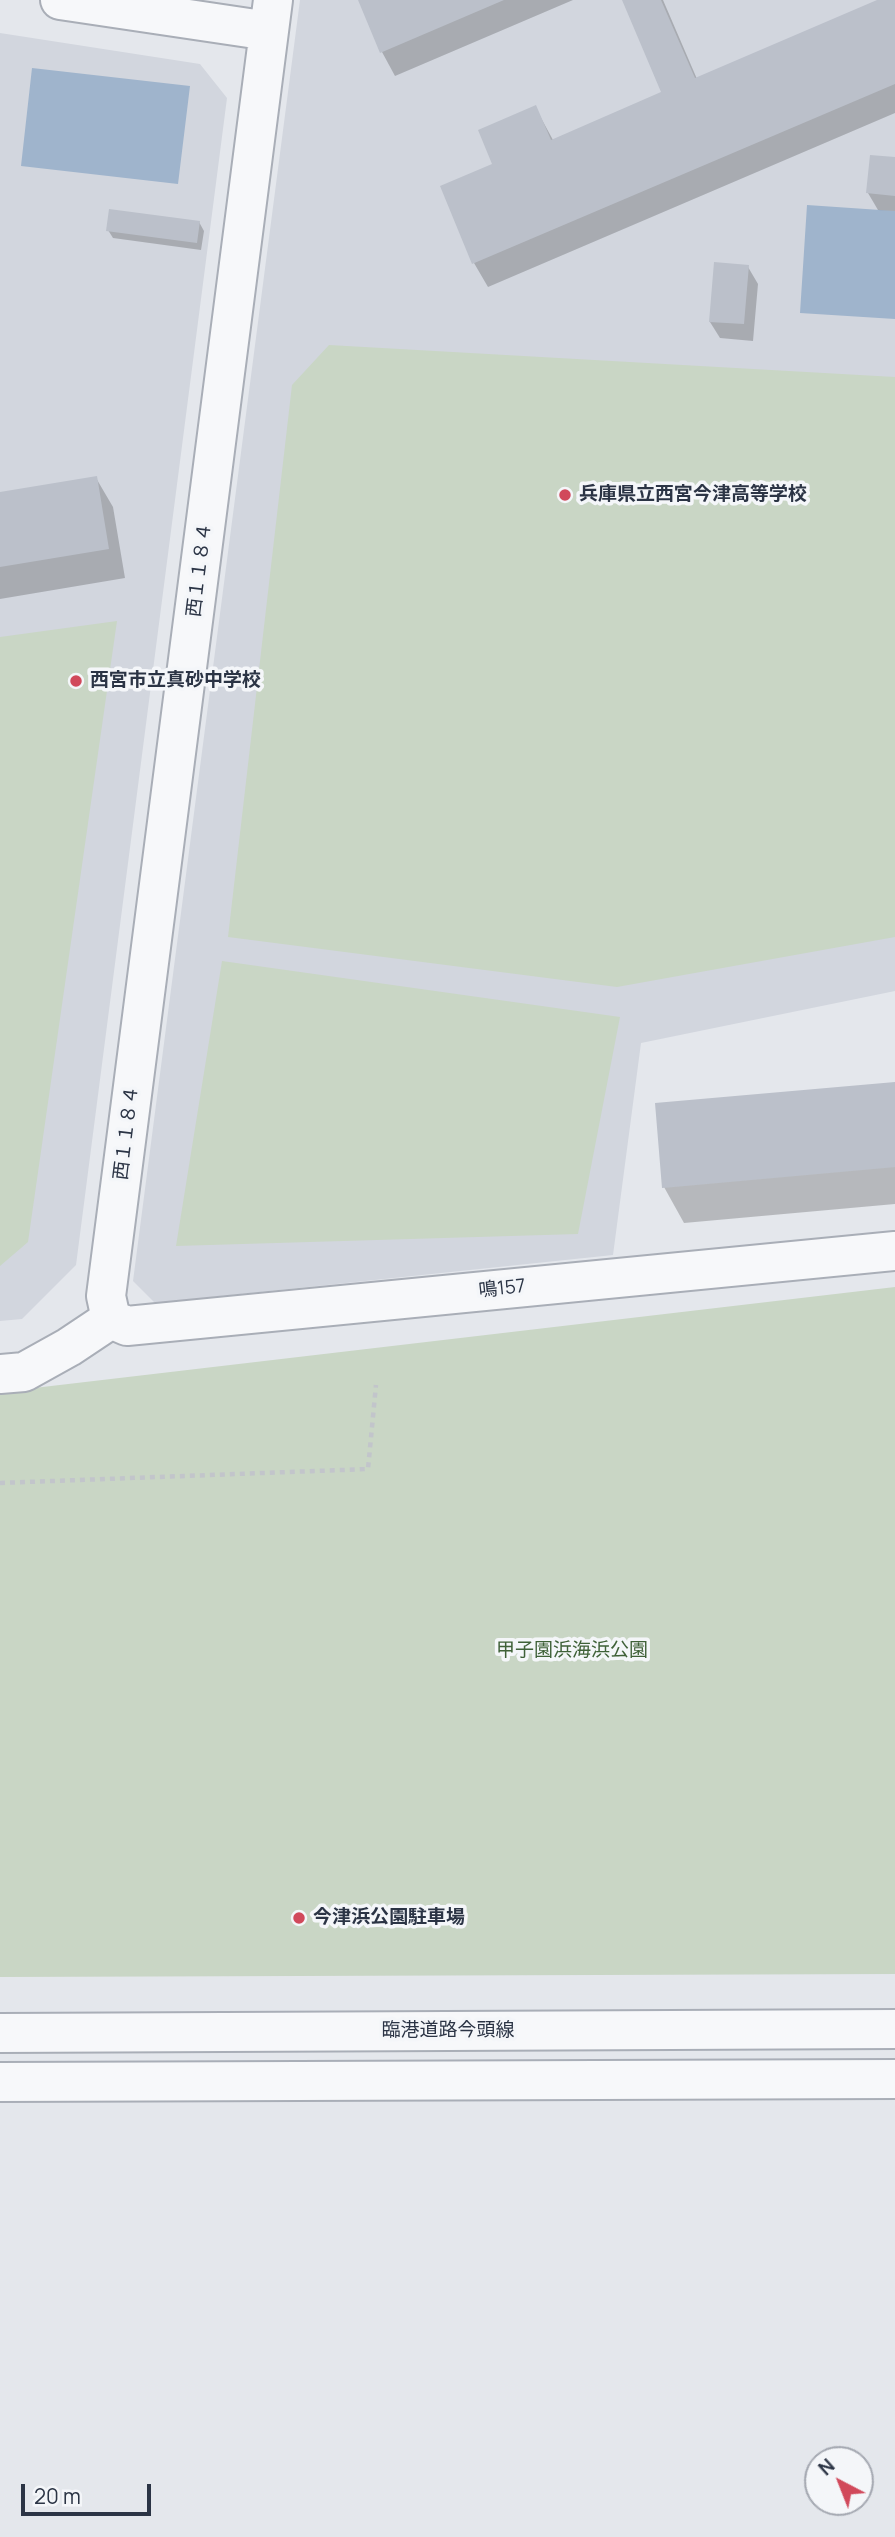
<!DOCTYPE html>
<meta charset="utf-8">
<style>
body{margin:0}
#map{position:relative;width:895px;height:2537px;overflow:hidden;background:#e4e7ec;font-family:Manrope,sans-serif}
canvas{display:block}
.north{position:absolute;left:804px;top:2446px;width:70px;height:70px;box-sizing:border-box;background:#f4f6f9;border:2px solid #a4a8b1;border-radius:50%;rotate:318deg;font-size:19px;font-weight:700;line-height:28px;text-align:center;color:#2b3445}
.north::after{content:'';display:block;margin:auto;width:24px;height:32px;background:#d1495b;clip-path:polygon(50% 0,100% 100%,50% 72%,0 100%)}
.scale{position:absolute;left:21px;top:2484px;width:130px;height:32px;box-sizing:border-box;border:4px solid #2b3445;border-top:0;padding-left:9px;font-size:21px;line-height:24px;white-space:nowrap;color:#2b3445;-webkit-text-stroke:5px #f4f6f9;paint-order:stroke}
</style>
<div id="map">
<canvas width="895" height="2537"></canvas>
<div class="north">N</div>
<div class="scale">20 m</div>
</div>
<script>
const context = document.querySelector('canvas').getContext('2d');
context.lineJoin = 'round';
function fillPath(path, color) { context.fillStyle = color; context.fill(path, 'evenodd'); }
const shape = rows => new Path2D(rows.map(r => 'M' + r).join(''));
function strokePath(path, color, width, dash) { context.strokeStyle = color; context.lineWidth = width; context.lineCap = dash ? 'butt' : 'round'; context.setLineDash(dash || []); context.stroke(path); }
function drawText(font, color, halo, rows, align = 'center') {
  context.font = font + ' Manrope,"Noto Sans JP",sans-serif'; context.lineWidth = 7; context.setLineDash([]); context.textBaseline = 'middle'; context.strokeStyle = halo; context.fillStyle = color; for (const [text, x, y, turn = 0] of rows) {
    context.save(); context.translate(x, y); context.rotate((+turn || 0) * Math.PI / 180); context.textAlign = isNaN(turn) ? turn : align; if (halo) context.strokeText(text, 0, 0); context.fillText(text, 0, 0); context.restore();
  }
}
const built = shape([
 [300,0,895,0,895,991,641,1043,613,1255,155,1303,133,1281],
 [0,33,200,64,227,98,76,1265,22,1319,0,1321]
]);
const green = shape([
 [329,345,895,377,895,937,617,987,228,937,292,385],
 [117,621,28,1242,0,1266,0,637],
 [222,961,620,1017,578,1234,176,1246],
 [895,1287,895,1974,0,1977,0,1392]
]);
const water = shape([
 [32,68,190,86,178,184,21,166],
 [807,205,895,211,895,319,800,313]
]);
const shadow = shape([
 [360,0,573,0,395,76,382,52],
 [624,0,663,0,697,79,882,0,895,0,895,113,488,287,474,263,494,165,535,107,553,140,663,93],
 [895,159,895,211,878,210,868,193],
 [199,222,204,231,201,250,113,238,108,230],
 [748,267,758,284,753,341,720,338,710,322],
 [96,478,113,507,125,578,0,599,0,494],
 [895,1084,895,1204,684,1223,664,1187]
]);
const building = shape([
 [358,0,504,0,380,53],
 [622,0,661,0,695,78,877,0,895,0,895,84,472,264,440,186,492,164,478,130,536,105,551,140,661,92],
 [870,155,895,157,895,196,866,193],
 [109,209,200,221,197,243,106,231],
 [714,262,749,265,744,324,709,322],
 [97,476,109,549,0,567,0,492],
 [895,1082,895,1167,662,1188,655,1103]
]);
const path = shape([
 [0,1483,368,1469,376,1385]
]);
const minor = shape([
 [60,0,269,31],
 [111,1319,106,1296,273,0],
 [111,1319,127,1326,895,1251],
 [0,1374,24,1372,69,1347,111,1319],
 [0,2033,895,2029],
 [0,2082,895,2079]
]);
const markers = [
 [565,495,7,"#d1495b"],
 [76,681,7,"#d1495b"],
 [299,1918,7,"#d1495b"]
];
const poiNames = [
 ["兵庫県立西宮今津高等学校",579,495],
 ["西宮市立真砂中学校",90,681],
 ["今津浜公園駐車場",313,1918]
];
const streetNames = [
 ["西１１８４",200,570,-83],
 ["西１１８４",127,1133,-83],
 ["鳴157",502,1289,-6],
 ["臨港道路今頭線",448,2031]
];
const parkNames = [
 ["甲子園浜海浜公園",572,1651]
];
fillPath(built, '#d2d6de');
fillPath(green, '#c9d6c5');
fillPath(water, '#9fb4cc');
fillPath(shadow, '#0003');
fillPath(building, '#bbc0ca');
strokePath(minor, '#a9aeb7', 42);
strokePath(path, '#c2c5cb', 4.5, [5, 5]);
strokePath(minor, '#f7f8fa', 38);
for (const [x, y, r, color] of markers) { const dot = new Path2D(); dot.arc(x, y, r, 0, 2 * Math.PI); context.fillStyle = color; context.fill(dot); strokePath(dot, '#f4f6f9', 2.5); }
drawText('bold 19px', '#2b3445', '#f4f6f9', poiNames, 'left');
drawText('19px', '#2b3445', '#f4f6f9', streetNames);
drawText('19px', '#3f6138', '#f4f6f9', parkNames);
</script>
